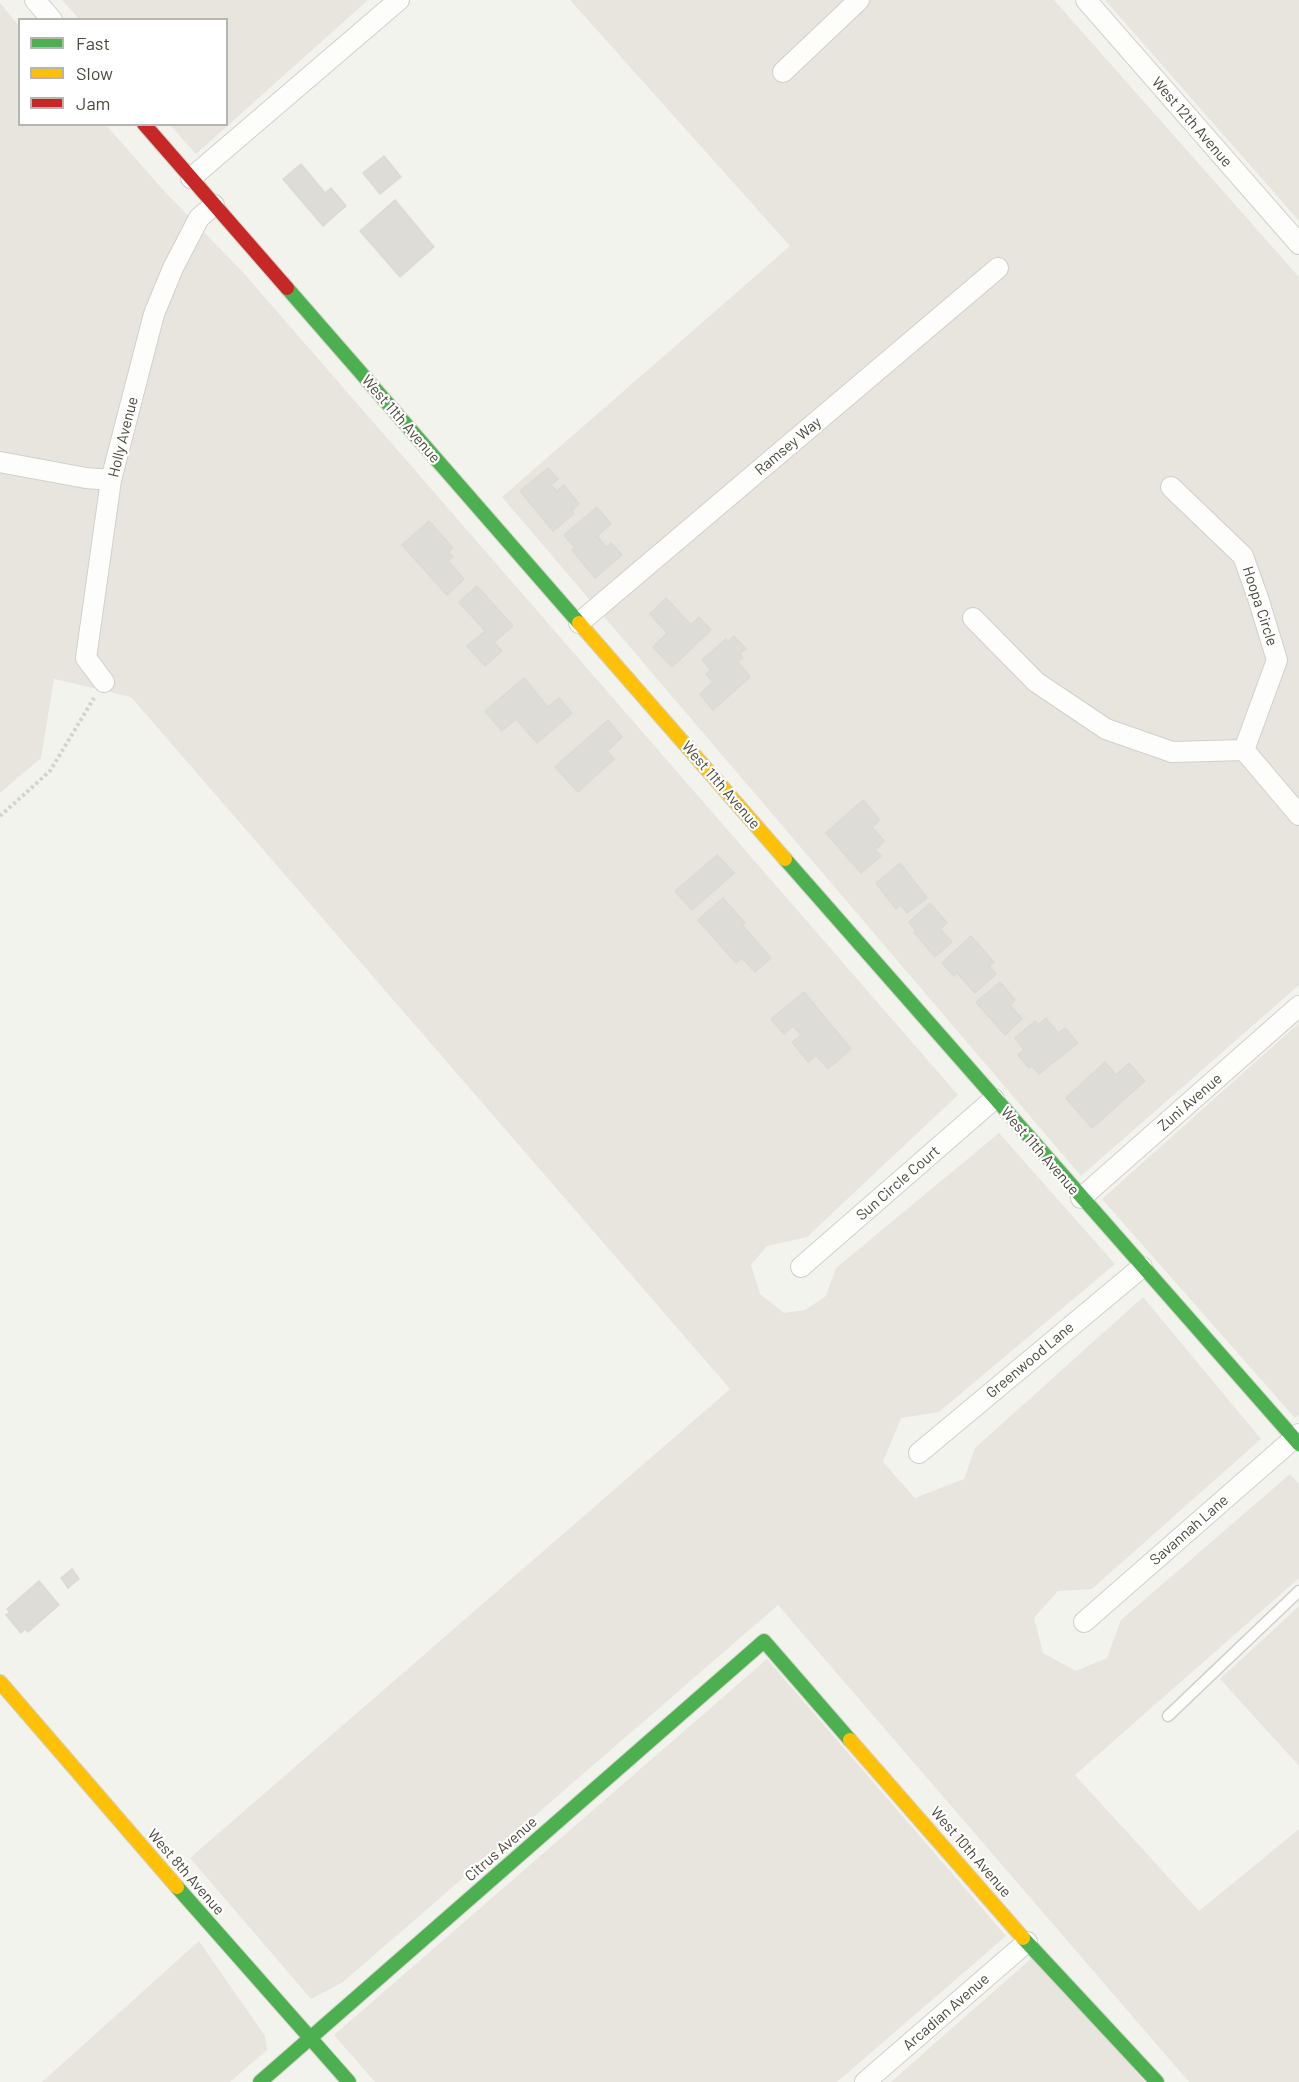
<!DOCTYPE html>
<style>
body{margin:0}
#map{position:relative;width:1299px;height:2082px;overflow:hidden;background:#f3f3ee;font-family:Barlow,sans-serif}
canvas{display:block}
.legend{position:absolute;left:18px;top:18px;width:210px;height:108px;box-sizing:border-box;background:#fff;border:2px solid #b6b5b0;margin:0;padding:8px 10px;list-style:none;font-size:18px;color:#49463a}
.legend li{display:flex;align-items:center;gap:12px;height:30px}
.legend b{width:30px;border:2px solid #b6b5b0}
</style>
<div id="map">
<canvas width="1299" height="2082"></canvas>
<ul class="legend">
<li><b style="height:8px;background:#4caf50"></b>Fast</li>
<li><b style="height:8px;background:#ffc107"></b>Slow</li>
<li><b style="height:8px;background:#c62828"></b>Jam</li>
</ul>
</div>
<script>
const context = document.querySelector('canvas').getContext('2d');
context.lineJoin = 'round';
function fillPath(path, color) { context.fillStyle = color; context.fill(path, 'evenodd'); }
const shape = rows => new Path2D(rows.map(r => 'M' + r).join(''));
function strokePath(path, color, width, dash) { context.strokeStyle = color; context.lineWidth = width; context.lineCap = dash ? 'butt' : 'round'; context.setLineDash(dash || []); context.stroke(path); }
function drawText(font, color, halo, rows, align = 'center') {
  context.font = font + ' Barlow,sans-serif'; context.lineWidth = 4.5; context.setLineDash([]); context.textBaseline = 'middle'; context.strokeStyle = halo; context.fillStyle = color; for (const [text, x, y, turn = 0] of rows) {
    context.save(); context.translate(x, y); context.rotate((+turn || 0) * Math.PI / 180); context.textAlign = isNaN(turn) ? turn : align; if (halo) context.strokeText(text, 0, 0); context.fillText(text, 0, 0); context.restore();
  }
}
const residential = shape([
 [62,0,368,0,196,154,170,125,226,124,226,20,79,19],
 [570,0,1054,0,1299,277,1299,985,1081,1176,502,497,790,246],
 [1105,0,1299,0,1299,221],
 [0,3,19,26,20,124,106,125,165,192,241,270,958,1095,807,1237,767,1246,751,1265,760,1294,784,1313,805,1310,826,1296,836,1268,999,1133,1115,1264,939,1412,901,1418,883,1462,915,1498,964,1479,975,1448,1143,1297,1261,1439,1092,1589,1058,1591,1034,1618,1043,1653,1076,1671,1107,1658,1121,1620,1290,1474,1299,1484,1299,1578,1075,1775,1199,1911,1299,1829,1299,2082,1189,2082,778,1605,343,1982,311,1999,190,1858,730,1389,131,697,54,679,41,758,0,793],
 [1299,1023,1299,1414,1295,1418,1102,1199],
 [1299,1606,1299,1766,1220,1679],
 [767,1659,1006,1936,837,2082,375,2082,334,2035],
 [199,1941,265,2036,267,2050,230,2082,42,2082],
 [1035,1955,1145,2082,891,2082]
]);
const building = shape([
 [384,156,401,177,380,194,363,173,384,156],
 [301,164,325,193,331,188,346,206,323,226,283,179,301,164],
 [395,200,434,247,400,277,360,231,395,200],
 [548,468,558,479,551,485,557,491,564,485,579,504,572,510,574,514,553,531,520,491,548,468],
 [597,507,611,524,597,536,606,547,611,543,622,555,595,578,572,550,575,548,564,535,597,507],
 [429,521,453,548,448,552,453,557,448,561,464,579,447,595,402,545,429,521],
 [477,586,513,626,494,642,502,651,485,666,467,646,485,631,459,602,477,586],
 [666,598,691,625,699,617,711,630,672,667,653,647,667,633,650,614,666,598],
 [734,636,746,649,740,654,743,658,738,662,750,677,713,710,700,694,713,682,706,674,711,670,702,660,726,639,728,642,734,636],
 [524,678,548,707,559,698,572,713,537,743,516,719,502,731,485,711,524,678],
 [608,720,622,737,607,751,614,759,578,792,555,767,608,720],
 [863,800,880,820,872,827,884,841,875,850,881,856,861,873,826,833,863,800],
 [717,855,734,873,692,910,675,891,717,855],
 [900,863,927,898,907,913,901,905,896,909,876,883,900,863],
 [723,898,745,923,742,925,771,958,755,972,742,958,736,963,698,920,723,898],
 [930,903,947,923,940,929,952,942,935,957,914,932,916,931,909,922,930,903],
 [971,936,994,962,989,966,996,974,975,993,957,973,954,976,942,963,971,936],
 [1000,982,1015,1000,1010,1005,1022,1019,1005,1035,976,1002,1000,982],
 [804,992,851,1049,828,1069,816,1055,808,1062,792,1042,801,1035,793,1026,784,1034,771,1019,804,992],
 [1046,1018,1058,1033,1065,1028,1078,1043,1039,1074,1032,1066,1029,1068,1018,1055,1024,1050,1015,1038,1035,1021,1038,1025,1046,1018],
 [1105,1062,1116,1075,1129,1063,1145,1081,1092,1128,1066,1098,1105,1062],
 [72,1569,79,1579,68,1588,61,1578,72,1569],
 [39,1581,59,1605,28,1632,25,1629,21,1633,6,1615,10,1612,7,1609,39,1581]
]);
const path = shape([
 [0,816,50,771,94,698]
]);
const lane = shape([
 [1168,1716,1299,1591]
]);
const street = shape([
 [35,0,52,20],
 [1086,0,1299,244],
 [783,72,859,0],
 [191,178,399,0],
 [0,462,86,478,111,480],
 [1171,487,1243,556,1258,598,1277,660,1244,750],
 [973,618,1036,682,1106,729,1172,752,1244,750,1299,815],
 [579,623,998,268],
 [104,682,86,658,111,480,154,314,173,268,199,218,214,205],
 [1081,1198,1299,1006],
 [801,1267,994,1099],
 [919,1453,1142,1267],
 [1084,1622,1299,1434],
 [865,2082,1027,1942]
]);
const fast = shape([
 [287,288,579,623],
 [785,859,1299,1444],
 [177,1887,349,2082],
 [1023,1938,1157,2082],
 [260,2082,764,1641,850,1740]
]);
const slow = shape([
 [579,623,785,859],
 [0,1682,177,1887],
 [850,1740,1023,1938]
]);
const jam = shape([
 [144,124,287,288]
]);
const streetNames = [
 ["West 12th Avenue",1192,122,49],
 ["West 11th Avenue",401,419,49],
 ["Holly Avenue",123,437,-76],
 ["Ramsey Way",788,446,-40],
 ["Hoopa Circle",1260,606,72],
 ["West 11th Avenue",721,785,49],
 ["Zuni Avenue",1190,1102,-41],
 ["West 11th Avenue",1040,1151,49],
 ["Sun Circle Court",898,1183,-41],
 ["Greenwood Lane",1030,1360,-40],
 ["Savannah Lane",1189,1530,-41],
 ["Citrus Avenue",501,1849,-41],
 ["West 10th Avenue",971,1852,49],
 ["West 8th Avenue",186,1872,49],
 ["Arcadian Avenue",946,2012,-41]
];
fillPath(residential, '#e7e5dd');
fillPath(building, '#dddcd6');
strokePath(building, '#dbdad4', 1.5);
strokePath(lane, '#d1d0cc', 13);
strokePath(street, '#d1d0cc', 22);
strokePath(fast, '#d2d1c6', 16);
strokePath(slow, '#d2d1c6', 16);
strokePath(jam, '#d2d1c6', 16);
strokePath(path, '#d3d2cc', 4, [3, 3]);
strokePath(lane, '#fdfdfc', 10);
strokePath(street, '#fdfdfc', 20);
strokePath(fast, '#4caf50', 14);
strokePath(slow, '#ffc107', 14);
strokePath(jam, '#c62828', 14);
drawText('15px', '#49463a', '#fff', streetNames);
</script>
